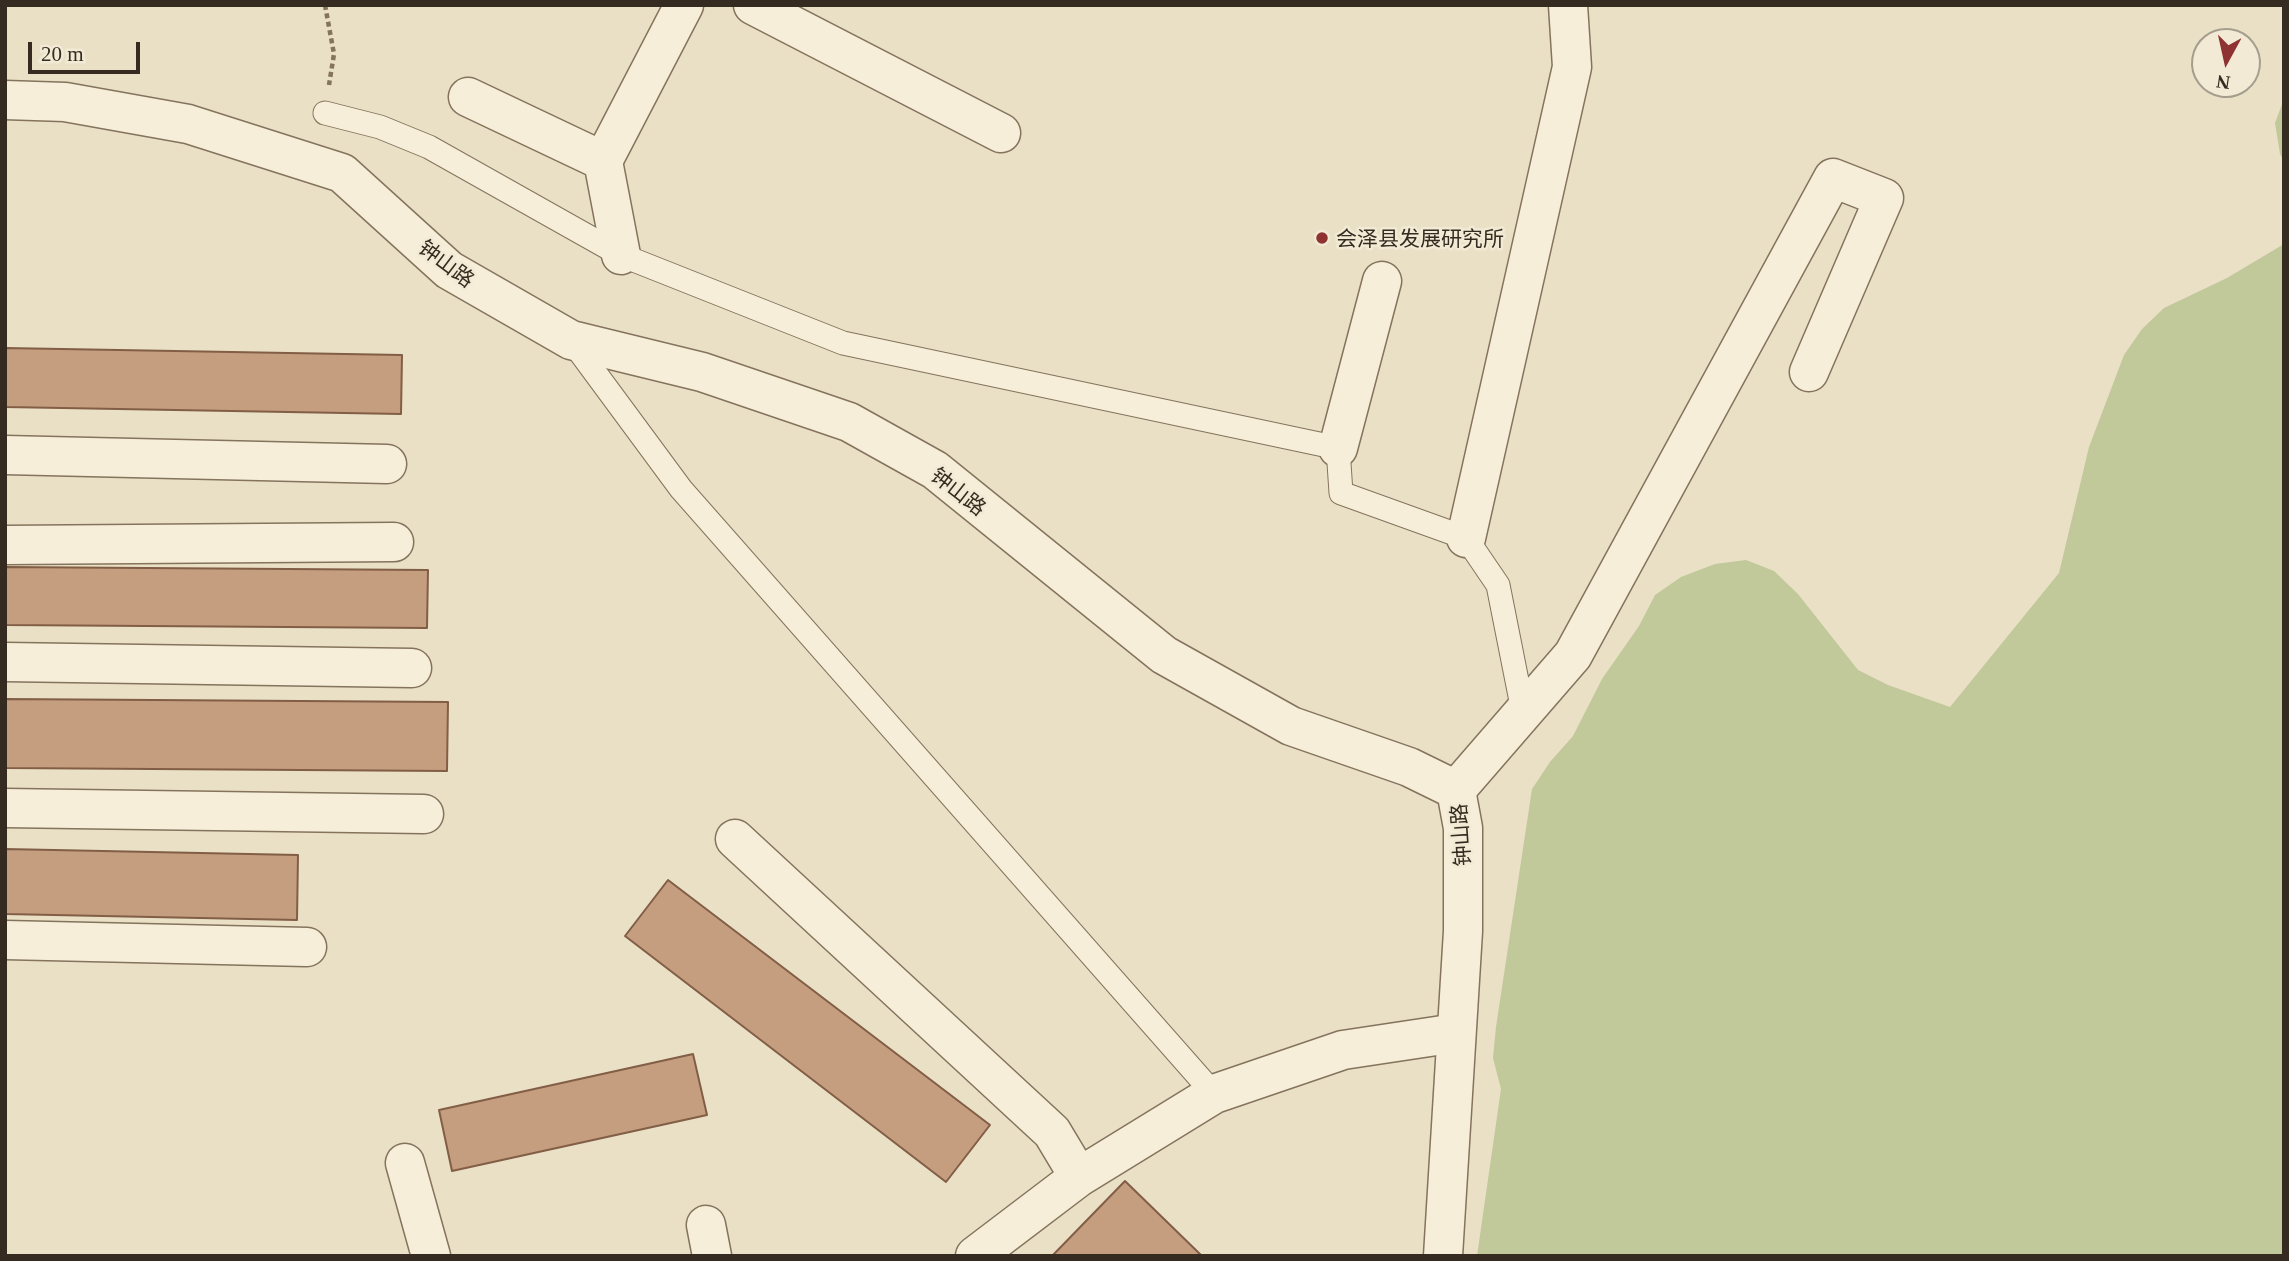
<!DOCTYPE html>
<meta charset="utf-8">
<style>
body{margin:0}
#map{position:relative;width:2289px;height:1261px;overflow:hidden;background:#eae0c6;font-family:Georgia,serif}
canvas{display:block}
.frame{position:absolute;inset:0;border:7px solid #352b20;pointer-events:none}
.north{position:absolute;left:2191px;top:28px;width:70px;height:70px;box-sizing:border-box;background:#f2ead5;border:2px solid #a69e8d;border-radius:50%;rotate:188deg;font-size:19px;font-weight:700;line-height:28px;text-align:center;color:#352b20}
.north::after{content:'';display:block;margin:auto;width:24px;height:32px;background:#8e3332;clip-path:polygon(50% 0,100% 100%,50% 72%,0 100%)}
.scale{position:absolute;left:28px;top:42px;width:112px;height:32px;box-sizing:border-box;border:4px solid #352b20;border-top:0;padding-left:9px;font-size:21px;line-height:24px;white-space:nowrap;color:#352b20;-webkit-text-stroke:5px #f2ead5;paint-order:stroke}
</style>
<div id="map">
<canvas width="2289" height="1261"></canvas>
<div class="frame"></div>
<div class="north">N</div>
<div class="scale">20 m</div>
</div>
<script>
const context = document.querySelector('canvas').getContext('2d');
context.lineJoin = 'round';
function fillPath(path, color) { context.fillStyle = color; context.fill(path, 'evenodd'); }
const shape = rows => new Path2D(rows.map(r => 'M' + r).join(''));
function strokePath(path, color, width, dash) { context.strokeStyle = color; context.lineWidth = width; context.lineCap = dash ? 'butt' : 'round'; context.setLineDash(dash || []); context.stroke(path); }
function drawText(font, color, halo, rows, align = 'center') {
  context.font = font + ' Georgia,"Noto Sans SC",serif'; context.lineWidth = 5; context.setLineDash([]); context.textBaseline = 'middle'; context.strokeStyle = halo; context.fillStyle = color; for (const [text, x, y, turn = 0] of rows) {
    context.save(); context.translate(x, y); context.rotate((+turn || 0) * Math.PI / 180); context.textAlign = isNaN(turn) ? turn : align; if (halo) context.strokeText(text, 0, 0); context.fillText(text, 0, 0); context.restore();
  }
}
const green = shape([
 [2284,99,2284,161,2280,154,2275,123],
 [2284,244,2284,1256,1477,1256,1501,1089,1493,1058,1496,1027,1532,789,1550,762,1573,736,1602,679,1639,626,1655,595,1681,577,1715,564,1746,560,1774,571,1798,594,1858,670,1888,685,1950,707,2059,573,2089,447,2124,355,2142,329,2164,308,2227,278]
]);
const building = shape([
 [5,348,402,355,401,414,5,407,5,348],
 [5,567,428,570,427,628,5,625,5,567],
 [5,699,448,702,447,771,5,768,5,699],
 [5,849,298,855,297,920,5,914,5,849],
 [668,880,990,1125,946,1182,625,936,668,880],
 [693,1054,707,1115,452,1171,439,1110,693,1054],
 [1125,1181,1202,1256,1052,1256,1125,1181]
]);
const path = shape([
 [325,5,334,54,329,85]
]);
const service = shape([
 [325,113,380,127,429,147,621,255,843,343,1338,448,1341,493,1466,538,1498,585,1523,711],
 [571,340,681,489,1214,1094]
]);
const minor = shape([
 [753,5,1001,133],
 [468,97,603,161],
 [621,255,603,161,684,5],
 [1338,448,1382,281],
 [5,455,387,464],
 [1466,538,1572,67,1568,5],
 [5,545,394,542],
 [5,662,412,668],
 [1456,790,1573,655,1833,178,1884,198,1809,372],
 [5,808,424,814],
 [735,839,1052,1132,1079,1177],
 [5,940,307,947],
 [405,1163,431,1256],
 [706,1225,712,1256],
 [975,1256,1079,1177,1214,1094,1343,1050,1456,1033]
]);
const tertiary = shape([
 [5,100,65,102,188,124,342,173,449,270,571,340,702,372,849,422,935,470,1164,655,1291,726,1409,767,1456,790,1463,828,1463,931,1443,1256]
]);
const markers = [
 [1322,238,7,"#8e3332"]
];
const poiNames = [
 ["会泽县发展研究所",1336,238]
];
const streetNames = [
 ["钟山路",447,263,37],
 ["钟山路",959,491,38],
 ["钟山路",1460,835,-94]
];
fillPath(green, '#c1c89a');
fillPath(building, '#c59d7f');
strokePath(building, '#815e45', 2);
strokePath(service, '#84735d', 25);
strokePath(minor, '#84735d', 41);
strokePath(tertiary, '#84735d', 41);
strokePath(path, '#84735d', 4.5, [5, 3.5]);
strokePath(service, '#f6eed8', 23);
strokePath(minor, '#f6eed8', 38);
strokePath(tertiary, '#f6eed8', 38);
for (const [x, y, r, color] of markers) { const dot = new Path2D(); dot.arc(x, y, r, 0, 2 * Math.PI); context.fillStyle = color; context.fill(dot); strokePath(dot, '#f2ead5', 2.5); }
drawText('21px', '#352b20', '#f2ead5', poiNames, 'left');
drawText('21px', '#352b20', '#f2ead5', streetNames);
</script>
